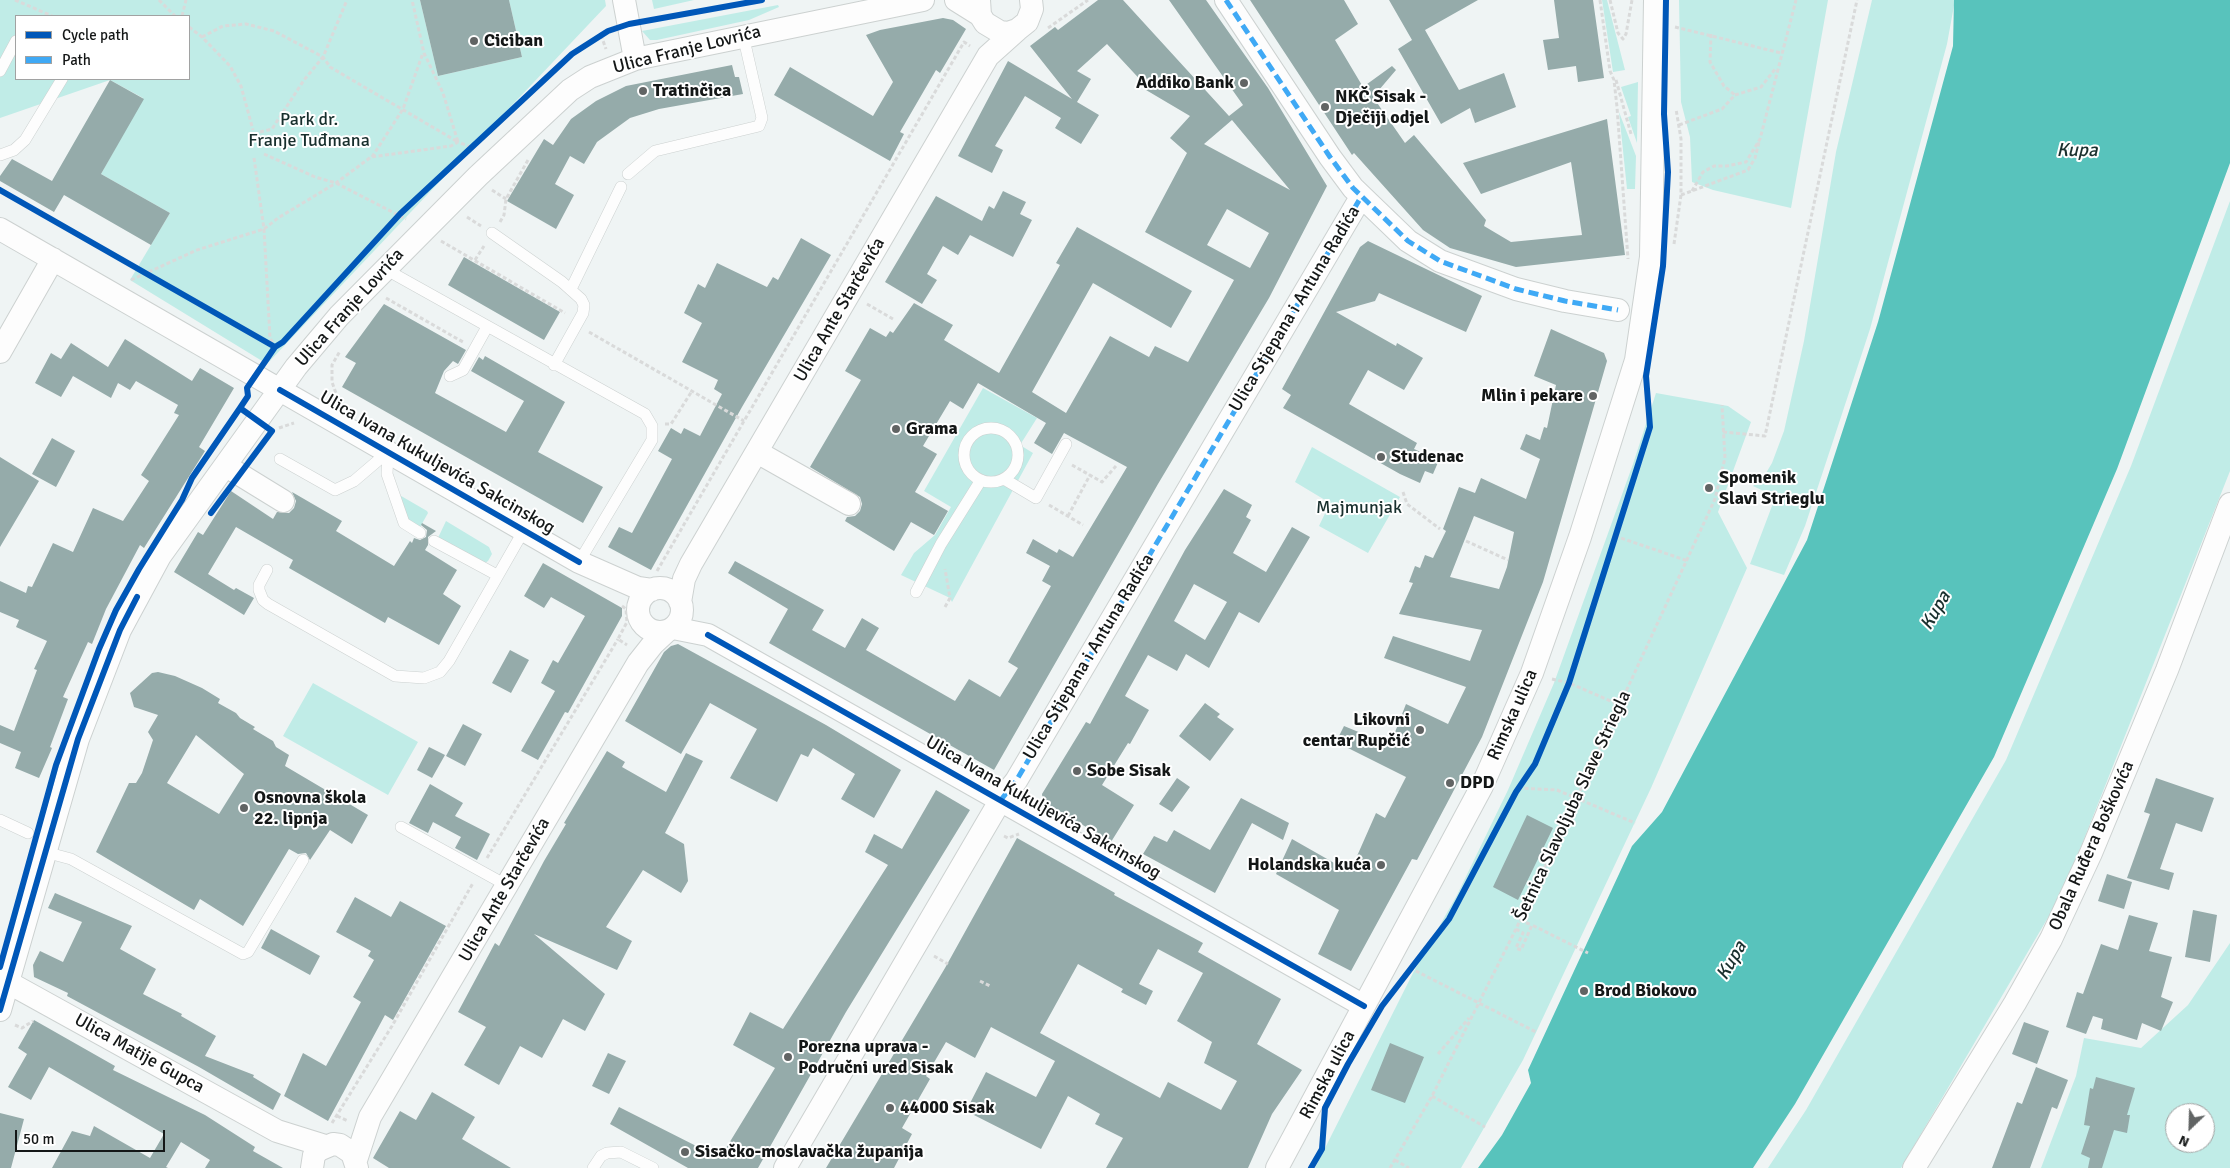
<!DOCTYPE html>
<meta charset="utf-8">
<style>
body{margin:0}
#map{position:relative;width:2230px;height:1168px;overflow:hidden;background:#eff4f4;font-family:Signika,sans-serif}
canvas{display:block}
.legend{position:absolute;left:15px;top:15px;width:175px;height:65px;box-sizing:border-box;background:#fff;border:1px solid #a1a2a2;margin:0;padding:6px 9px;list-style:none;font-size:15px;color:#141717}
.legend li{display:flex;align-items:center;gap:10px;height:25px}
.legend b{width:25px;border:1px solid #a1a2a2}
.north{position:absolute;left:2165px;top:1103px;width:50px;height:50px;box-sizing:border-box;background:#fff;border:1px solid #a1a2a2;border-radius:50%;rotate:204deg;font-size:14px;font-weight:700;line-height:20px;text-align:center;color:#141717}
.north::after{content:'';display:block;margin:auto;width:18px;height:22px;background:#616464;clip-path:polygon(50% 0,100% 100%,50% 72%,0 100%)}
.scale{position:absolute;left:15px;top:1130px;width:150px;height:22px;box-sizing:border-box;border:2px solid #141717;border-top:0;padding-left:6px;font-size:15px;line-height:18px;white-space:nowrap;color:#141717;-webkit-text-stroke:4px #fff;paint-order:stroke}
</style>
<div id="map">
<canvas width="2230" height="1168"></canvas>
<ul class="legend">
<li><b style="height:6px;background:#0057b8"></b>Cycle path</li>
<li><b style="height:6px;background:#3fa9f5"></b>Path</li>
</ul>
<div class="north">N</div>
<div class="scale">50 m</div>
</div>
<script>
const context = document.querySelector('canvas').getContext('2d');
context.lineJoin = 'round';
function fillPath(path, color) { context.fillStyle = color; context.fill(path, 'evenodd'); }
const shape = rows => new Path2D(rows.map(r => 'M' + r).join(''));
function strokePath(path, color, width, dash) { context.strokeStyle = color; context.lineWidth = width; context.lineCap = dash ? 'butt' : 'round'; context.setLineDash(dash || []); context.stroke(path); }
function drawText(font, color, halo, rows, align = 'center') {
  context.font = font + ' Signika,sans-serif'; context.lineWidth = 4; context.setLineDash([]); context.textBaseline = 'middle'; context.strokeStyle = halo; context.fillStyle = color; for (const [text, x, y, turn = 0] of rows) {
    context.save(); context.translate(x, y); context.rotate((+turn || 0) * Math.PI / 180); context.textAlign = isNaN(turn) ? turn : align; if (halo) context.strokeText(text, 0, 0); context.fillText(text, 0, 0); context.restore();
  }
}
const green = shape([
 [0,0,420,0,438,76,522,57,509,0,605,0,606,6,267,364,130,280,170,213,101,174,143,98,110,80,0,118],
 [16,16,189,16,189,79,16,79],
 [652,0,694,0,654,9],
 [1602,0,1607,0,1625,70,1613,72],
 [1679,0,1828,0,1791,208,1713,190,1692,182,1690,137,1681,102],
 [1872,0,1955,0,1947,44,1870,329,1805,526,1784,575,1750,564,1772,506,1770,494,1753,486,1763,478,1772,463,1784,431,1804,341,1836,152],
 [778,5,779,7,749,20,657,40,650,40,642,31],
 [1638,82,1637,143,1628,117,1631,116,1621,87],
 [1619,112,1636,156,1635,189,1627,189],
 [2230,201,2230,471,2063,892,1901,1168,1768,1168,1806,1110,2006,760,2131,466],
 [983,388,1037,418,1020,445,1033,453,952,602,950,598,901,575,914,553,935,535,951,507,924,491],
 [1656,393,1728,406,1751,422,1718,512,1747,568,1651,788,1523,1060,1461,1168,1315,1168,1414,971,1457,895,1508,790,1554,683,1633,464],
 [1312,447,1400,497,1368,553,1319,526,1330,503,1295,482],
 [396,493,427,511,428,513,419,529,406,520],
 [446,521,489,547,492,554,488,561,485,563,437,540],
 [313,683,418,742,388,795,283,736],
 [2230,943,2230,1168,2041,1168,2076,1076,2084,1038,2141,1048,2188,1005],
 [2175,1113,2205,1113,2205,1143,2175,1143]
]);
const water = shape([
 [1954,0,2230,0,2230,163,2117,469,1994,757,1795,1104,1753,1168,1478,1168,1502,1135,1531,1083,1528,1070,1632,846,1662,812,1807,540,1878,322,1953,46]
]);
const building = shape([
 [420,0,509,0,522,57,438,76],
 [1098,0,1123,0,1229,116,1243,105,1169,0,1206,0,1268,88,1327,186,1269,298,1158,484,994,770,769,643,788,609,728,573,735,561,824,610,812,630,845,648,862,618,879,628,866,650,955,701,969,679,1000,697,1018,668,1008,662,1051,586,1042,581,1050,566,1026,553,1033,539,1057,553,1059,549,1073,557,1127,467,1064,433,1052,454,1034,443,1046,423,978,383,963,409,950,401,923,446,937,454,915,492,948,511,934,535,911,522,894,551,845,521,847,517,855,516,860,511,862,504,860,497,810,467,861,380,845,371,870,328,886,337,890,331,893,333,914,303,953,325,944,340,999,373,1060,265,1056,263,1077,227,1192,291,1171,328,1093,283,1032,392,1066,413,1110,336,1149,357,1155,346,1188,362,1234,280,1145,232,1187,153,1170,138,1190,116,1146,90,1147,87,1107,44,1077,71,1091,79,1077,102,1099,115,1081,144,1055,128,1061,118,1025,96,995,146,1003,150,992,173,958,156,1008,61,1072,99,1030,46,1055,27,1058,30],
 [1232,120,1290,190,1204,144],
 [1227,209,1269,233,1250,268,1207,245],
 [1250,0,1344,0,1358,24,1335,40,1363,87,1392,66,1396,70,1373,97,1405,143,1414,135,1486,220,1484,226,1511,242,1582,235,1571,162,1481,194,1463,163,1607,119,1625,255,1516,267,1450,248,1423,230,1354,153,1352,155],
 [1389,0,1478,0,1425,30,1459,90,1504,73,1516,107,1475,123,1470,108,1441,124,1398,49,1412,40],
 [1554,0,1593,0,1604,78,1578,82,1576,66,1548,70,1543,40,1559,38],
 [943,18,953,20,966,29,940,73,936,70,900,132,904,134,890,161,774,95,790,67,873,116,893,82,866,35,880,30],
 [732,65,735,77,739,77,743,94,659,109,630,118,597,142,584,164,570,156,555,184,574,195,556,229,507,201,544,139,553,145,571,119,596,101,626,86],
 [110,80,144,99,101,174,170,213,151,245,64,195,54,212,0,181,0,176,12,159,52,181],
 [1003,191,1026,202,1020,214,1032,220,1013,257,970,235,958,255,943,246,927,274,937,280,922,304,885,282,936,196,982,221,989,206,994,209],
 [801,238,831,255,742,407,651,570,608,547,619,527,632,533,672,459,658,451,671,428,681,434,684,428,700,436,722,394,714,389,718,380,682,362,702,323,684,313,698,284,705,288,717,263,767,287,773,277,778,280],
 [1368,241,1482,296,1466,332,1379,293,1375,301,1336,312,1396,346,1397,343,1423,358,1404,390,1368,370,1349,404,1417,443,1414,449,1439,460,1433,474,1425,471,1420,483,1400,474,1283,408,1291,395,1282,389,1360,247],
 [464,257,560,312,544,340,448,285],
 [384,304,466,350,458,364,453,361,444,371,435,393,506,432,524,401,471,371,479,357,483,360,485,356,565,402,538,452,603,487,583,523,342,387,356,363,345,357],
 [1551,329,1604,353,1607,361,1543,582,1482,737,1417,860,1412,859,1351,971,1318,954,1339,910,1276,874,1292,839,1350,872,1376,813,1385,818,1406,777,1336,742,1344,726,1390,745,1406,704,1448,724,1466,687,1384,658,1393,636,1470,661,1482,630,1399,614,1413,583,1409,582,1415,566,1420,568,1425,555,1433,558,1446,531,1443,529,1459,487,1475,493,1481,478,1526,499,1540,459,1520,449,1526,434,1540,440,1544,427,1547,428,1556,385,1534,376],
 [1474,516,1514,532,1507,567,1499,589,1450,577],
 [125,339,192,381,200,368,234,388,199,447,205,451,144,548,140,545,106,609,92,644,88,642,63,697,68,699,50,747,52,748,39,778,15,768,21,752,0,743,0,725,14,731,37,670,34,669,47,641,16,627,19,620,0,612,0,581,26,593,28,586,32,587,53,543,73,552,93,508,123,521,149,481,141,475,179,415,174,413,178,405,136,381,130,390,118,383,111,398,73,376,61,397,35,383,51,353,61,359,71,343,108,367],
 [52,438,75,451,56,487,32,474],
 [0,457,39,481,0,547],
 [1224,489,1252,505,1246,517,1251,520,1233,553,1266,572,1292,527,1310,537,1259,623,1239,612,1209,668,1186,654,1177,671,1148,655,1125,696,1149,710,1130,744,1128,743,1102,785,1134,805,1111,842,1043,801,1042,794,1086,722,1090,724,1185,550],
 [1194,584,1227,602,1205,640,1174,621],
 [231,491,273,519,277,512,289,513,294,508,296,501,292,492,342,521,336,531,394,566,410,541,412,543,414,538,420,540,426,537,427,530,421,525,422,523,436,531,428,537,428,545,425,550,457,570,443,594,461,606,439,645,388,617,385,623,289,568,293,560,236,527,208,574,234,590,236,588,254,598,244,615,174,572,198,532,203,535],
 [543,563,622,608,622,616,568,713,565,712,538,760,521,751,555,691,541,683,553,660,558,663,585,616,551,597,544,608,524,596],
 [678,644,826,725,901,770,874,818,841,799,855,774,813,748,808,757,801,754,777,802,730,778,757,729,710,703,681,754,625,721,664,652,671,646],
 [510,650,529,660,511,693,492,683],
 [158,672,175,676,202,688,220,699,218,703,236,713,240,718,255,727,253,729,273,741,276,747,289,755,285,766,368,815,352,844,330,830,310,860,306,853,298,854,289,849,243,926,200,899,194,910,96,852,129,783,136,783,142,773,153,740,148,732,158,715,134,707,130,693,152,673],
 [196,735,244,774,219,814,167,783],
 [1205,703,1220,714,1217,717,1234,729,1210,761,1179,736],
 [463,724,482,734,465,766,446,756],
 [429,747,445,755,432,778,417,770],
 [607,751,625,762,622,767,666,792,686,753,703,761,665,833,684,844,688,881,681,893,643,870,606,927,632,941,617,970,534,934,605,994,585,1031,563,1019,542,1058,520,1046,499,1085,464,1065,486,1027,458,1012,495,943,499,946,544,861,566,824,564,823],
 [1177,778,1190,787,1172,812,1159,804],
 [2156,778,2214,798,2202,832,2176,823,2160,869,2174,873,2169,890,2127,878,2150,814,2144,812],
 [430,784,463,803,455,816,490,834,477,860,455,848,461,837,433,822,428,833,409,823],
 [936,790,970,810,846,1012,758,1168,688,1168,610,1124,619,1107,720,1158,775,1068,733,1045,750,1012,783,1029,888,865,865,852,874,834,902,849],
 [1241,798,1289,823,1283,840,1252,823,1215,893,1143,854,1154,836,1167,842,1174,830,1210,850],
 [1527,815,1553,828,1518,900,1493,887],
 [1017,838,1115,893,1114,895,1203,943,1198,952,1281,999,1257,1044,1302,1070,1272,1114,1248,1168,1106,1168,1123,1138,1095,1124,1100,1114,1068,1096,1041,1149,966,1111,986,1072,1036,1097,1055,1061,991,1027,975,1058,946,1042,926,1076,930,1079,902,1128,912,1134,894,1168,826,1168,945,968],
 [1158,949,1203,973,1177,1021,1212,1042,1204,1063,1237,1081,1221,1110,1168,1082,1160,1098,1040,1033,1078,964,1123,989,1121,992,1146,1005,1153,991,1139,984],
 [2107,874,2132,882,2124,909,2098,901],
 [55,893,132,926,120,949,156,969,143,994,182,1014,181,1016,216,1036,205,1056,254,1075,253,1077,281,1094,273,1110,199,1067,67,996,68,993,34,977,33,965,40,951,63,962,82,922,48,908],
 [355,897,391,917,400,901,446,926,393,1020,385,1015,328,1121,284,1096,303,1053,326,1066,361,1002,353,997,374,960,368,956,371,951,336,932],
 [2193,910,2217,915,2210,962,2185,957],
 [2129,915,2158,923,2149,951,2172,957,2161,997,2173,1002,2161,1031,2142,1023,2137,1040,2101,1029,2103,1019,2093,1016,2086,1034,2066,1027,2077,992,2083,994,2101,944,2118,950],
 [271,929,320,956,310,975,261,948],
 [34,1020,115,1066,113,1070,205,1115,255,1147,253,1151,283,1168,205,1168,210,1160,181,1142,166,1167,168,1168,52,1168,72,1131,90,1136,94,1126,150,1158,164,1134,49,1067,31,1100,8,1087,27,1054,18,1048],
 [2024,1022,2049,1031,2037,1064,2012,1054],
 [1390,1043,1424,1057,1405,1103,1371,1090],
 [608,1053,626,1061,609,1094,592,1086],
 [2036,1067,2068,1080,2057,1109,2052,1107,2030,1168,1992,1168,2017,1102,2022,1104],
 [2096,1077,2135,1088,2127,1115,2130,1115,2127,1133,2114,1130,2102,1168,2088,1168,2090,1158,2081,1154,2090,1126,2084,1125,2090,1088,2093,1089],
 [432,1092,475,1117,462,1139,511,1168,389,1168,373,1158,400,1111,416,1120],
 [0,1113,24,1119,11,1168,0,1168]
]);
const path = shape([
 [15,0,52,16],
 [159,0,175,16],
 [1600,0,1610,71,1614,80,1617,107,1628,259],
 [1610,0,1618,33,1623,39,1626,34,1632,0],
 [182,16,186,0],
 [189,27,202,37,230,66,241,86,253,130],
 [1675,27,1781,53],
 [1048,28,1088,0],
 [1711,34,1710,62,1724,86,1735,95],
 [601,35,606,49],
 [202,37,223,26,246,24,274,31,323,57,330,67,458,142,443,93,424,53,412,0],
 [1616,80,1631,134],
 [1679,125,1722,109,1735,95,1761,87,1776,68],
 [260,132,272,129,304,80,323,57,347,0],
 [264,154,315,177,336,183,406,219],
 [372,157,403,109,423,53],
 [254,158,264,229,270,338,275,347],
 [492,190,506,199],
 [1692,191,1703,172,1714,166,1727,166,1746,162,1760,139,1796,0],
 [1681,195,1748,170,1755,158,1759,142],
 [467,217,481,226],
 [500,222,504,215,506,199,528,160],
 [441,241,565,313],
 [1674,244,1681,195,1681,139,1676,109],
 [475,260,484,246],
 [131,280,197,250,264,229,278,218,336,183,371,157,451,146,458,142,473,148],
 [386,298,463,342],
 [867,304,893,319],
 [589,332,744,421],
 [338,399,332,382,332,365,340,351],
 [665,424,671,424,692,391],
 [279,428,294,423],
 [1723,432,1765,436,1857,0],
 [1072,465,1102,482,1116,466],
 [1403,492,1407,504,1440,529],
 [1049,505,1083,525],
 [1068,516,1090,475],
 [1615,536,1688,561],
 [1466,541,1508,560],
 [657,571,964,42,970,46],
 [622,606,626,609,627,622,618,639,627,645],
 [945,607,950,598,945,569],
 [1552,679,1569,683,1620,705],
 [1518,788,1557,790,1635,823],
 [1004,836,1008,838,1019,834],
 [487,858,618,639],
 [1466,889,1469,890],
 [1520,920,1532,925],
 [1516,929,1523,933,1516,948,1521,950,1532,925,1588,953],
 [934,956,948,964],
 [1410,968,1536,1032],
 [980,981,990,986],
 [15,1025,22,1028,33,1021],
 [1438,1054,1469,1018],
 [1432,1096,1485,1127],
 [337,1116,348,1121],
 [332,1123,392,1026,473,883],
 [1395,1160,1409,1168],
 [1390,1168,1432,1096,1516,929,1715,499,1725,458,1722,405]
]);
const lane = shape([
 [0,71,16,41],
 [0,155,14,150,25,140,62,79],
 [628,174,655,151,759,126,762,118,743,35],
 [492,233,562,282,581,299,584,305,583,313,554,365],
 [385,269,645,414,652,426,652,440,579,562],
 [571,289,621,187],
 [450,376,463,370,487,327],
 '964 455a27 27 0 1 1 54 0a27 27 0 1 1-54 0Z',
 [388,452,387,474,404,523,420,533],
 [280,459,335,490,354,481,388,452],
 [1004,479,1036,498,1066,444],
 [434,541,497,575],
 [267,570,259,585,259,590,263,600,268,604,395,676,424,678,440,672,449,661,524,530],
 [916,592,941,544,981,480],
 [0,820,28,833],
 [401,827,508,886],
 [45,852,71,859,243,954,248,952,303,860],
 [593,1168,601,1156,607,1153,621,1152,653,1168]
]);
const street = shape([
 [624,0,635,59],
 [956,0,980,15],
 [979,0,980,15,985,23,1000,32,1008,33,1017,30,1027,22,1032,9,1031,0],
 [1226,0,1330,157,1353,188,1408,241,1440,261,1516,289,1565,301,1618,310],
 [0,229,579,562,638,588,652,590],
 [0,352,53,259],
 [757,452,849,504],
 [226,466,283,501],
 '638 610a22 22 0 1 1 44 0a22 22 0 1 1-44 0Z',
 [680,602,684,579,691,564,988,56,1017,30],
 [673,628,708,635,1364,1006],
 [0,978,277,1131,325,1146],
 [0,1010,78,739,120,630,160,556,296,367,339,316,478,176,570,90,590,77,635,59,923,0],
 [356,1160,370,1117,638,663,653,644,667,631],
 [312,1168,314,1155,319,1150,333,1144,340,1145,352,1153,357,1168],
 [785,1168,1000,801,1016,781,1361,197],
 [1277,1168,1482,786,1532,673,1580,537,1636,360,1651,257,1655,0],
 [1914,1168,2015,1003,2051,939,2091,853,2167,670,2230,504]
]);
const quiet = shape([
 [1226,0,1330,157,1353,188,1408,241,1440,261,1516,289,1565,301,1618,310],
 [1000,801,1016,781,1361,197]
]);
const cycleway = shape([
 [0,190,275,347],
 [280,390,579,562],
 [240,408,248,396,247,388,275,347,283,342,400,214,572,54,608,31,629,24,762,0],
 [708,635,1364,1006],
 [0,967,56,765,99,649,116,610,139,569,182,500,192,478,240,408,272,431,211,513],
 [0,1010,78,739,120,630,137,597],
 [1311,1168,1322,1149,1325,1108,1348,1064,1382,1006,1449,919,1516,792,1535,764,1569,683,1650,427,1646,376,1663,266,1668,172,1664,114,1666,0]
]);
const markers = [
 [474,41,5,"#616464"],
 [1244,83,5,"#616464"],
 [643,91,5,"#616464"],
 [1325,107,5,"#616464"],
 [1593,396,5,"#616464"],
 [896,429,5,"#616464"],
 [1381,457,5,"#616464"],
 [1709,488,5,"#616464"],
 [1420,730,5,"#616464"],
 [1077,771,5,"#616464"],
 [1450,783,5,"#616464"],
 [244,808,5,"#616464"],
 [1381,865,5,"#616464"],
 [1584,991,5,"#616464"],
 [788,1057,5,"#616464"],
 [890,1108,5,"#616464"],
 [685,1152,5,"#616464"]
];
const poiNames = [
 ["Ciciban",484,41],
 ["Addiko Bank",1234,83,"right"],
 ["Tratinčica",653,91],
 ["NKČ Sisak -",1335,97],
 ["Dječiji odjel",1335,118],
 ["Mlin i pekare",1583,396,"right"],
 ["Grama",906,429],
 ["Studenac",1391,457],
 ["Spomenik",1719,478],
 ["Slavi Strieglu",1719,499],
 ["Likovni",1410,720,"right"],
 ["centar Rupčić",1410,741,"right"],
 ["Sobe Sisak",1087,771],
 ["DPD",1460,783],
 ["Osnovna škola",254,798],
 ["22. lipnja",254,819],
 ["Holandska kuća",1371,865,"right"],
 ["Brod Biokovo",1594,991],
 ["Porezna uprava -",798,1047],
 ["Područni ured Sisak",798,1068],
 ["44000 Sisak",900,1108],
 ["Sisačko-moslavačka županija",695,1152]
];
const streetNames = [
 ["Ulica Franje Lovrića",687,50,-14],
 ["Ulica Franje Lovrića",350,308,-48],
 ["Ulica Stjepana i Antuna Radića",1295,309,-59],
 ["Ulica Ante Starčevića",840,310,-60],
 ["Ulica Ivana Kukuljevića Sakcinskog",437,463,30],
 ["Ulica Stjepana i Antuna Radića",1089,657,-59],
 ["Rimska ulica",1513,715,-66],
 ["Šetnica Slavoljuba Slave Striegla",1573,806,-65],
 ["Ulica Ivana Kukuljevića Sakcinskog",1043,808,30],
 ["Obala Ruđera Boškovića",2092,846,-66],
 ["Ulica Ante Starčevića",505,890,-60],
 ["Ulica Matije Gupca",139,1054,29],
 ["Rimska ulica",1328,1075,-62]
];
const parkNames = [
 ["Park dr.",309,120],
 ["Franje Tuđmana",309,141],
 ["Majmunjak",1359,508]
];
const waterNames = [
 ["Kupa",2077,151],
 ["Kupa",1936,611,-60],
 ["Kupa",1732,961,-60]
];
fillPath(green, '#c0ece7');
fillPath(water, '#58c3bc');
fillPath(building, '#95abaa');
strokePath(lane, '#ccd1d0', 12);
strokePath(street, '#ccd1d0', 24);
strokePath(path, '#d9dada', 3, [4, 2.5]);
strokePath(lane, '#fdfdfd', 11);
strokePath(street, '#fdfdfd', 22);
strokePath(quiet, '#3fa9f5', 5, [10, 5]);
strokePath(cycleway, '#0057b8', 6);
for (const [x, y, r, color] of markers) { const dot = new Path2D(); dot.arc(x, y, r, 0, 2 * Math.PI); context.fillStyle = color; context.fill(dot); strokePath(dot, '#fff', 2); }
drawText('bold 18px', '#141717', '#fff', poiNames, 'left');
drawText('18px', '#141717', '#fff', streetNames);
drawText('18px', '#182f2d', '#fff', parkNames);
drawText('italic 19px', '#1a302e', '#fff', waterNames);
</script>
